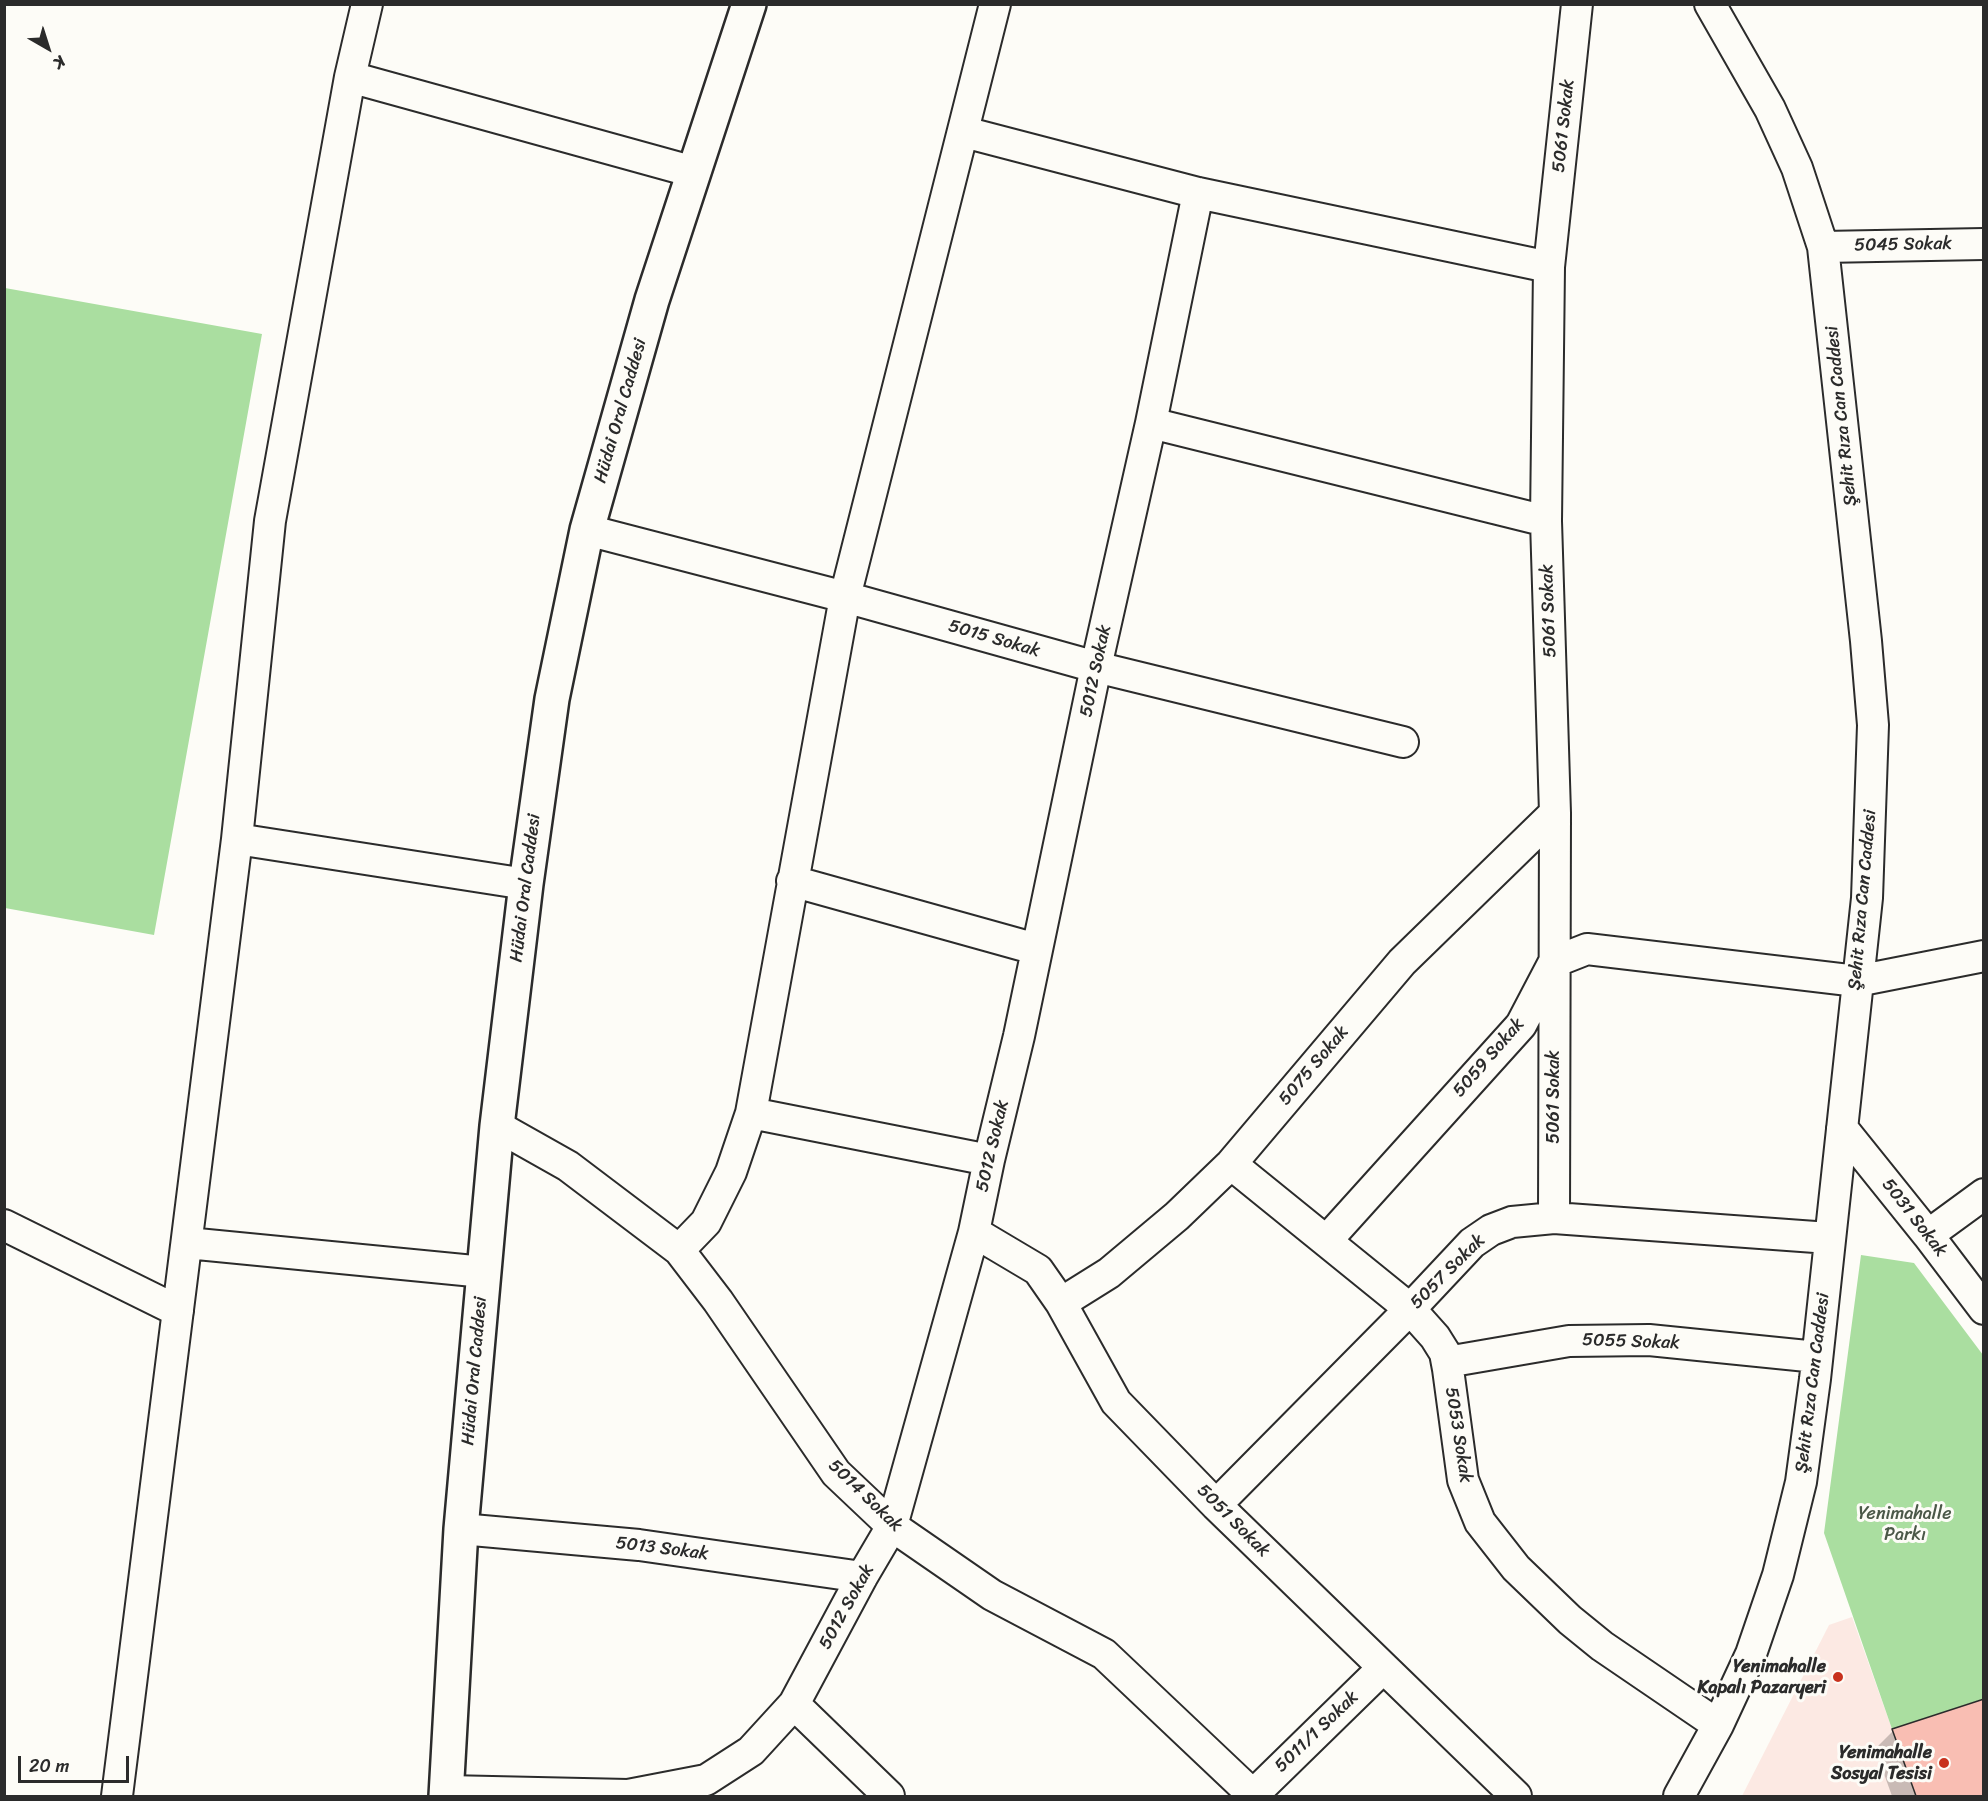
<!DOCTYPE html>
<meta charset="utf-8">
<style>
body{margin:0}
#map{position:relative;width:1988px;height:1801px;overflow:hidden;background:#fdfcf7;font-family:Sriracha,sans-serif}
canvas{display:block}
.frame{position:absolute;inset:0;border:6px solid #2b2b2b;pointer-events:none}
.north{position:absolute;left:18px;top:18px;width:60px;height:60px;-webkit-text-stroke:4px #fdfcf7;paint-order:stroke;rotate:141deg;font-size:16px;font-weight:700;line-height:24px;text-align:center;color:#2b2b2b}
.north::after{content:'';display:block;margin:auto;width:21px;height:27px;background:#2b2b2b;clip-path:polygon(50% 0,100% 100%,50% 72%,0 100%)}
.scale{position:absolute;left:18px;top:1756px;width:111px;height:27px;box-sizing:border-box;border:3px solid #2b2b2b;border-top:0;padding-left:8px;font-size:18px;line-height:21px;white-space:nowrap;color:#2b2b2b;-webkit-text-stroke:4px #fdfcf7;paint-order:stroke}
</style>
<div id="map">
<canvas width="1988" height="1801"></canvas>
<div class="frame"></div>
<div class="north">K</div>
<div class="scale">20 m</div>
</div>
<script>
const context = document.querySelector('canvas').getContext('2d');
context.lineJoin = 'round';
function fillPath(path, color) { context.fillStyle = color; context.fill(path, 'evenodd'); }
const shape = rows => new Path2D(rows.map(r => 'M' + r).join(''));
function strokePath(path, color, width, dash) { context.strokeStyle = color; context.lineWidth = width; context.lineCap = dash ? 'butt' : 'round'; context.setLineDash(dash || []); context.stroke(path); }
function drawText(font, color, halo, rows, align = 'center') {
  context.font = font + ' Sriracha,sans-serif'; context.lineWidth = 6; context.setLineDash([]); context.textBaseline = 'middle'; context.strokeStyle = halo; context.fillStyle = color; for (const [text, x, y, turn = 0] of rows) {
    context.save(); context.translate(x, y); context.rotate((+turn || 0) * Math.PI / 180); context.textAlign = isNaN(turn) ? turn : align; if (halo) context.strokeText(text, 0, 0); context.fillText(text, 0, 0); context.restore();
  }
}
const built = shape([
 [1852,1617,1916,1796,1742,1796,1829,1625]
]);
const green = shape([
 [5,288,262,334,154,935,5,908],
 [1861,1255,1914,1263,1983,1355,1983,1699,1892,1729,1824,1533]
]);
const shadow = shape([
 [1984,1701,1984,1796,1892,1796,1875,1749,1893,1731]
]);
const building = shape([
 [1984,1699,1984,1796,1916,1796,1892,1729,1984,1699]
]);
const street = shape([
 [350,77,694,172],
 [964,132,1198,193,1549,267],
 [1823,247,1984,244],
 [1151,423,1546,521],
 [587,530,845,597,1096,667,1403,742],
 [237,839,526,884],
 [792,881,1036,949],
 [751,1113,989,1160],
 [497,1126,568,1166,679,1250,718,1301,836,1473,892,1526,992,1595,1104,1654,1254,1796],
 [1842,1128,1928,1235,1984,1309],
 [1231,1164,1410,1309,1435,1337,1445,1353,1448,1369,1463,1480,1480,1522,1516,1568,1570,1620,1602,1646,1718,1725],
 [1554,1218,1555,813,1546,521,1549,267,1577,4],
 [4,1225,178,1311],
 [974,1232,1038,1270,1061,1303,1116,1402,1216,1505,1516,1796],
 [1928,1235,1984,1194],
 [1327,1240,1521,1025,1554,962,1587,949,1857,981,1984,956],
 [187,1243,484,1272],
 [679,1250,706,1222,731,1172,751,1113,845,597,995,4],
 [1061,1303,1109,1273,1177,1216,1231,1164,1402,962,1555,813],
 [1447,1362,1569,1341,1649,1340,1817,1357],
 [1216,1505,1410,1309,1472,1243,1491,1230,1512,1222,1554,1218,1829,1238],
 [461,1529,639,1545,862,1577],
 [794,1704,889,1796],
 [447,1791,628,1795,706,1780,751,1751,794,1704,862,1577,892,1526,974,1232,989,1160,1019,1036,1096,667,1151,423,1198,193],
 [117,1796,237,839,270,521,350,77,367,4],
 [1252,1796,1383,1668],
 [1679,1796,1718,1725,1751,1654,1778,1575,1801,1482,1815,1379,1867,898,1873,725,1866,641,1823,247,1797,168,1770,109,1710,4]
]);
const secondary = shape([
 [446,1796,461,1529,497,1126,526,884,552,699,587,530,652,300,749,4]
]);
const markers = [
 [1838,1677,6,"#c8321e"],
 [1944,1763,6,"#c8321e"]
];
const streetNames = [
 ["5061 Sokak",1564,126,-84],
 ["5045 Sokak",1903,245,-1],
 ["Hüdai Oral Caddesi",621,411,-74],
 ["Şehit Rıza Can Caddesi",1842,416,-96],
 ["5061 Sokak",1549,611,-92],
 ["5015 Sokak",994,639,16],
 ["5012 Sokak",1096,671,-78],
 ["Hüdai Oral Caddesi",526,888,-83],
 ["Şehit Rıza Can Caddesi",1863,900,-85],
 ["5059 Sokak",1489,1058,-49],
 ["5075 Sokak",1314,1066,-50],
 ["5061 Sokak",1554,1097,-90],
 ["5012 Sokak",993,1146,-77],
 ["5031 Sokak",1914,1218,52],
 ["5057 Sokak",1448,1272,-45],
 ["5055 Sokak",1631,1342,2],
 ["Hüdai Oral Caddesi",475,1371,-85],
 ["Şehit Rıza Can Caddesi",1813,1383,-83],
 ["5053 Sokak",1458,1435,81],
 ["5014 Sokak",865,1496,44],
 ["5051 Sokak",1233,1521,45],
 ["5013 Sokak",662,1549,7],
 ["5012 Sokak",847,1607,-61],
 ["5011/1 Sokak",1317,1732,-44]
];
const parkNames = [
 ["Yenimahalle",1905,1514],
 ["Parkı",1905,1535]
];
const poiNames = [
 ["Yenimahalle",1826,1667],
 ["Kapalı Pazaryeri",1826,1688],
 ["Yenimahalle",1932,1753],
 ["Sosyal Tesisi",1932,1774]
];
fillPath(built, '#fce9e3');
fillPath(green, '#aadea0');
fillPath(shadow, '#0003');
fillPath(building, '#f9beb3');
strokePath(building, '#2b2b2b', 1.5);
strokePath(street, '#2b2b2b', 34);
strokePath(secondary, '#2b2b2b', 38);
strokePath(street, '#fdfcf7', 30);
strokePath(secondary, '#fdfcf7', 33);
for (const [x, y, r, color] of markers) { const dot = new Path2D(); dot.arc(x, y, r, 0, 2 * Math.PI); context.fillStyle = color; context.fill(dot); strokePath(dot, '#fdfcf7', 2); }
drawText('18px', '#2b2b2b', '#fdfcf7', streetNames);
drawText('18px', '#4b5848', '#fdfcf7', parkNames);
drawText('bold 18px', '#2b2b2b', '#fdfcf7', poiNames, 'right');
</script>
